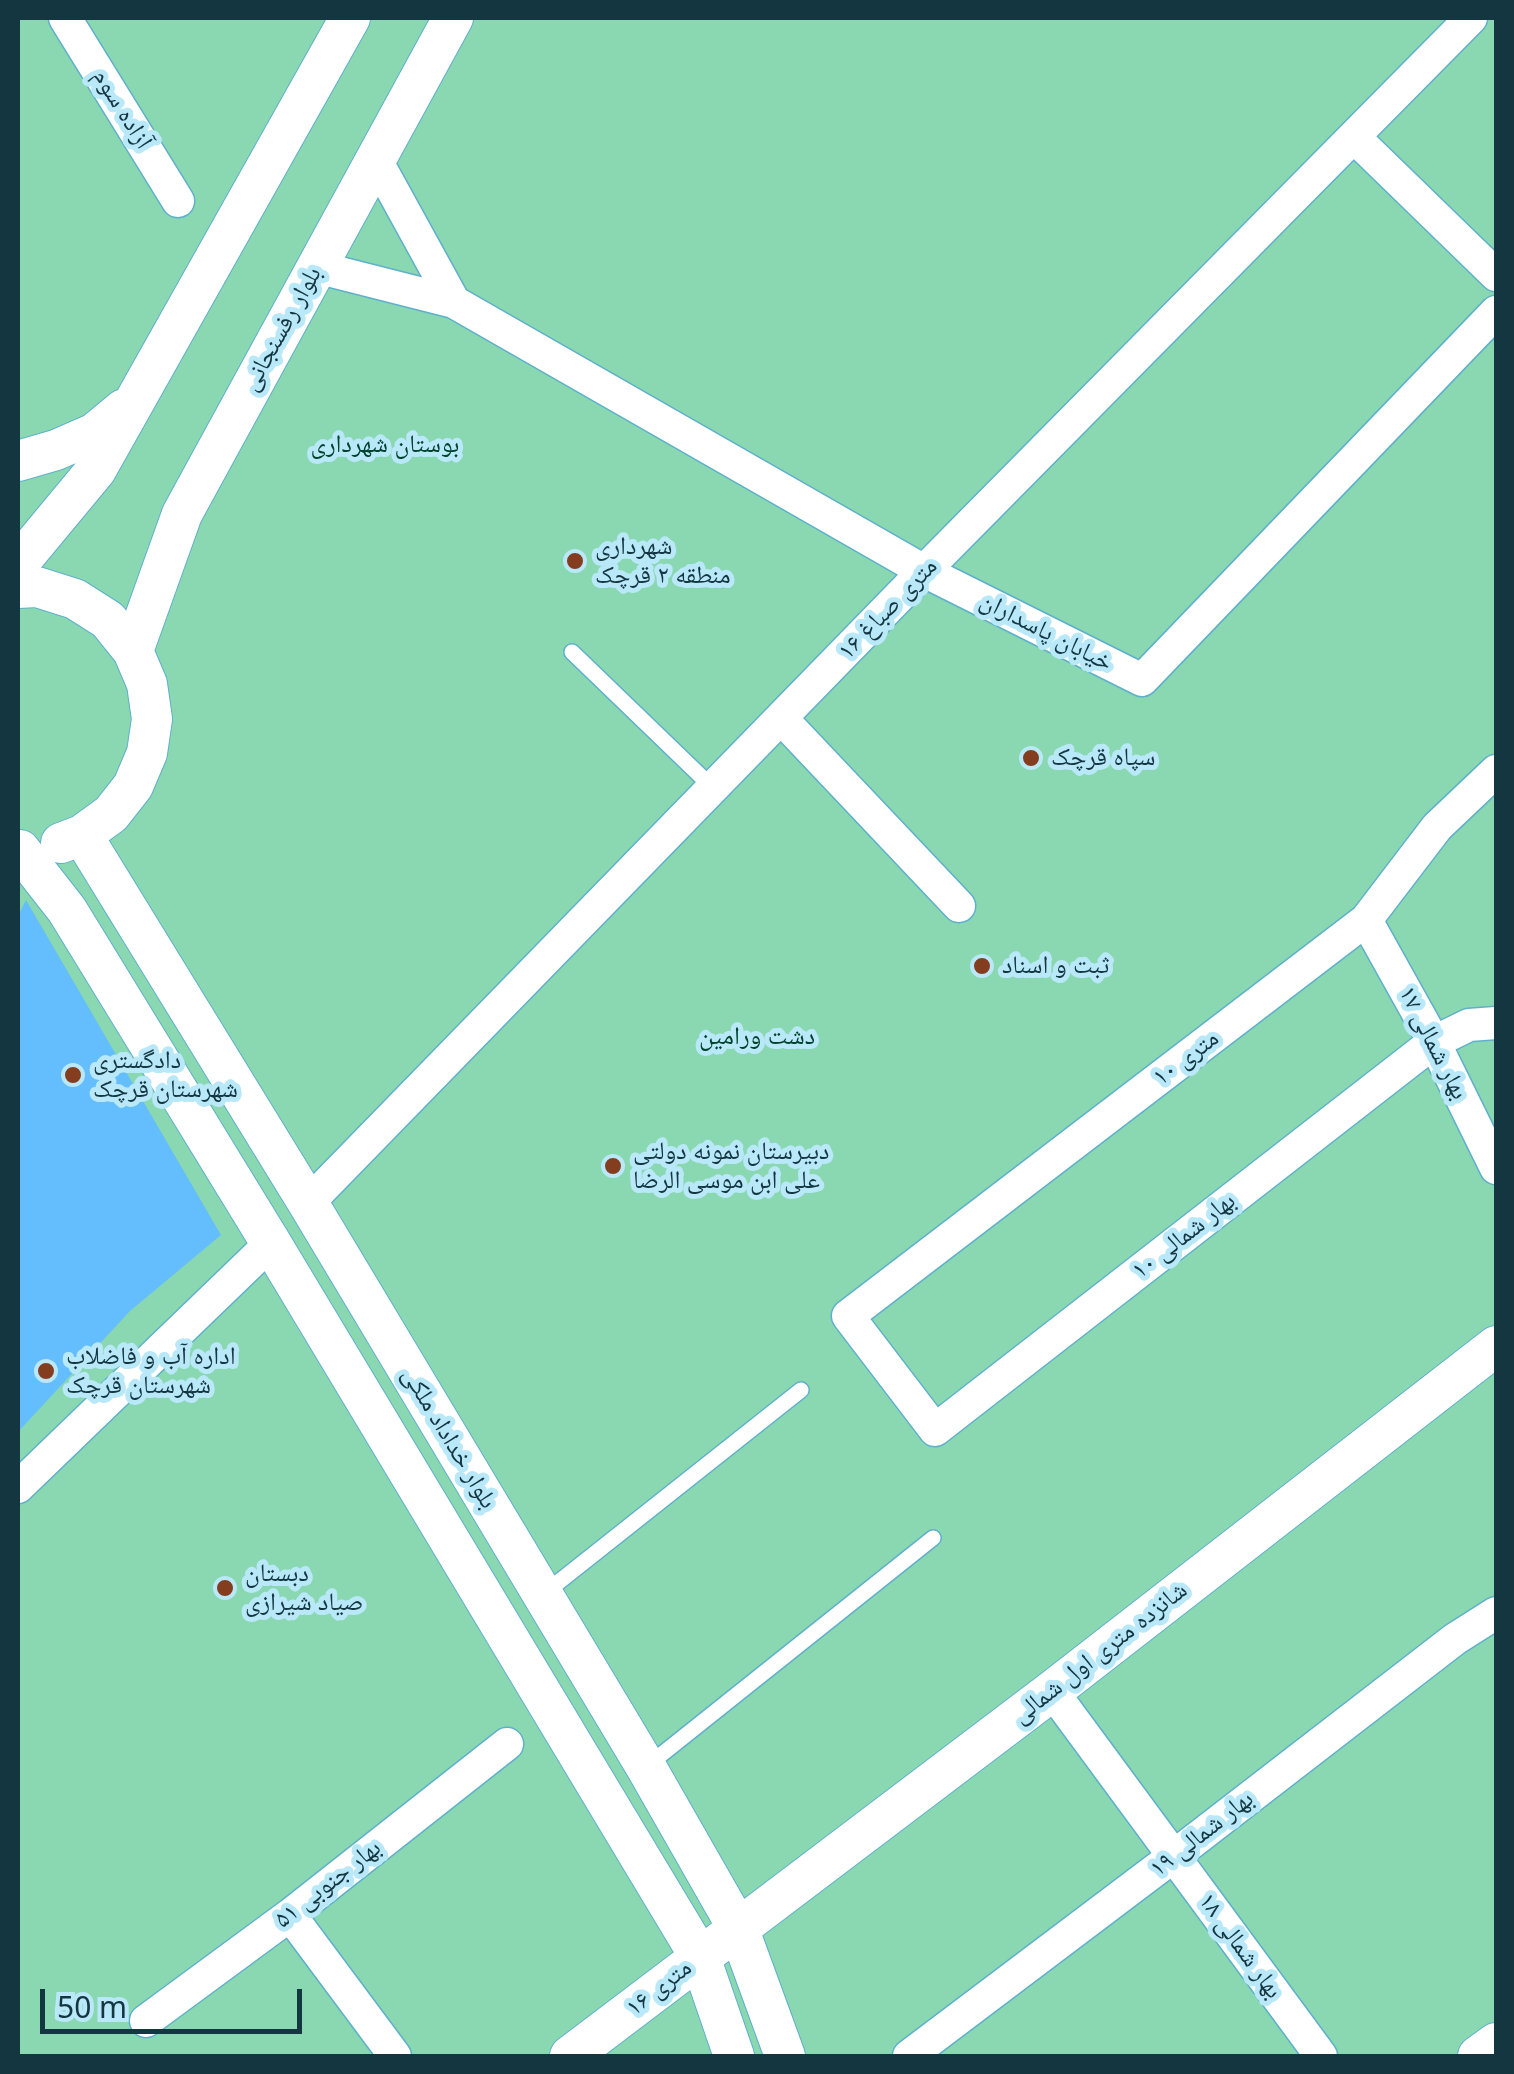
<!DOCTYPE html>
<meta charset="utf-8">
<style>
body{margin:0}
#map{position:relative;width:1514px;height:2074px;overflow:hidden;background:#8ee0fc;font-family:"Noto Sans",sans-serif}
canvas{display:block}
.frame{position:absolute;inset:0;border:20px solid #133641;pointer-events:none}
.scale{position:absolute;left:40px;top:1989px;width:262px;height:45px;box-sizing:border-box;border:5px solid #133641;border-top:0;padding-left:12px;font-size:30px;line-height:35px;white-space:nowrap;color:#133641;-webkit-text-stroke:8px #b9e8f9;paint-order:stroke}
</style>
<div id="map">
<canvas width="1514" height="2074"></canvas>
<div class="frame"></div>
<div class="scale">50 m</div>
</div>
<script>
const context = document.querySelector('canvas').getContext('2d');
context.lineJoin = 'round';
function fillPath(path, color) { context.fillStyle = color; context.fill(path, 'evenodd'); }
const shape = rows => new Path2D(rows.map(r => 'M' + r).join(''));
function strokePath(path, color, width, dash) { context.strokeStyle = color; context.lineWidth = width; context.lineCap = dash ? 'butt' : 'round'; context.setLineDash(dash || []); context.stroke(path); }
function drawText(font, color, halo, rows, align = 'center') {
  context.font = font + ' "Noto Sans","Noto Naskh Arabic",sans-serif'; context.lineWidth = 10; context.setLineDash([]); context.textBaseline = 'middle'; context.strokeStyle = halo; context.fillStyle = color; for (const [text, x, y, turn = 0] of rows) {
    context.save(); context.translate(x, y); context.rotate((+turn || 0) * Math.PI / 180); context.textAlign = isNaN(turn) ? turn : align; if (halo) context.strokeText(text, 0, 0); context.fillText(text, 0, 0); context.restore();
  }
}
const green = shape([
 [18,18,1496,18,1496,2056,18,2056]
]);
const building = shape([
 [26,900,221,1235,130,1311,18,1432,18,916]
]);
const service = shape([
 [572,652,713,788],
 [546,1592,801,1390],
 [647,1766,933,1538]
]);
const minor = shape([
 [65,18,178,201],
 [1354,137,1496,275],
 [316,267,454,302,376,160],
 [454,302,924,571,1142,680,1496,312],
 [781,718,959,906],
 [1496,771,1437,827,1366,920,848,1316,935,1430,1434,1042,1469,1025,1496,1023],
 [1366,920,1434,1042,1496,1168],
 [308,1203,924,571,1471,18],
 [18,1487,271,1243],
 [1052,1691,1321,2056],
 [290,1915,395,2056],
 [146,2021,290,1915,507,1744],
 [909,2056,1174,1856,1455,1639,1496,1613]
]);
const tertiary = shape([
 [18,461,56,450,95,433,124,409],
 [18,564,96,470,350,18],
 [18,588,37,587,75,599,108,620,133,651,147,684,152,719,147,753,133,786,111,814,82,835,61,843],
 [133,651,182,514,453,18],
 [82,835,308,1203,646,1767,739,1930,785,2056],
 [20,850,67,910,271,1243,700,1957,734,2056],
 [570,2056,1052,1691,1496,1346],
 [1478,2056,1496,2043]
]);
const markers = [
 [575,561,10,"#853d1f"],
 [1031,758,10,"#853d1f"],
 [982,966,10,"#853d1f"],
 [73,1075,10,"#853d1f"],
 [613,1166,10,"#853d1f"],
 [46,1371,10,"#853d1f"],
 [225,1588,10,"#853d1f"]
];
const streetNames = [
 ["آزاده سوم",122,109,58],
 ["بلوار رفسنجانی",282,329,-61],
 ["۱۶ متری صباغ",888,609,-46],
 ["خیابان پاسداران",1046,632,27],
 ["بهار شمالی ۱۷",1433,1043,63],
 ["۱۰ متری",1186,1058,-37],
 ["بهار شمالی ۱۰",1184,1236,-38],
 ["بلوار خداداد ملکی",449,1438,59],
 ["شانزده متری اول شمالی",1100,1653,-38],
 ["بهار شمالی ۱۹",1202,1834,-38],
 ["بهار جنوبی ۵۱",328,1884,-38],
 ["بهار شمالی ۱۸",1240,1946,54],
 ["۱۶ متری",659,1988,-38]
];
const parkNames = [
 ["بوستان شهرداری",385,445],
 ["دشت ورامین",757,1037]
];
const poiNames = [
 ["شهرداری",595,547],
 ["منطقه ۲ قرچک",595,576],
 ["سپاه قرچک",1051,758],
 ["ثبت و اسناد",1002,966],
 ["دادگستری",93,1061],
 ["شهرستان قرچک",93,1090],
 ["دبیرستان نمونه دولتی",633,1152],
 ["علی ابن موسی الرضا",633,1181],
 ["اداره آب و فاضلاب",66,1357],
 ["شهرستان قرچک",66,1386],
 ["دبستان",245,1574],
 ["صیاد شیرازی",245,1603]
];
fillPath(green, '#8ad8b2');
fillPath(building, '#64befe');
strokePath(service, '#5eb0cb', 18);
strokePath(minor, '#5eb0cb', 35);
strokePath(tertiary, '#5eb0cb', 42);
strokePath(service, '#fff', 15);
strokePath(minor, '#fff', 32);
strokePath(tertiary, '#fff', 40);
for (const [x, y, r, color] of markers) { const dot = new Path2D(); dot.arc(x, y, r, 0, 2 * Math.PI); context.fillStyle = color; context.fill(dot); strokePath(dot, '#b9e8f9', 4); }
drawText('25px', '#133641', '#b9e8f9', streetNames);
drawText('25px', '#00442c', '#b9e8f9', parkNames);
drawText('25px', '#133641', '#b9e8f9', poiNames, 'left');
</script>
